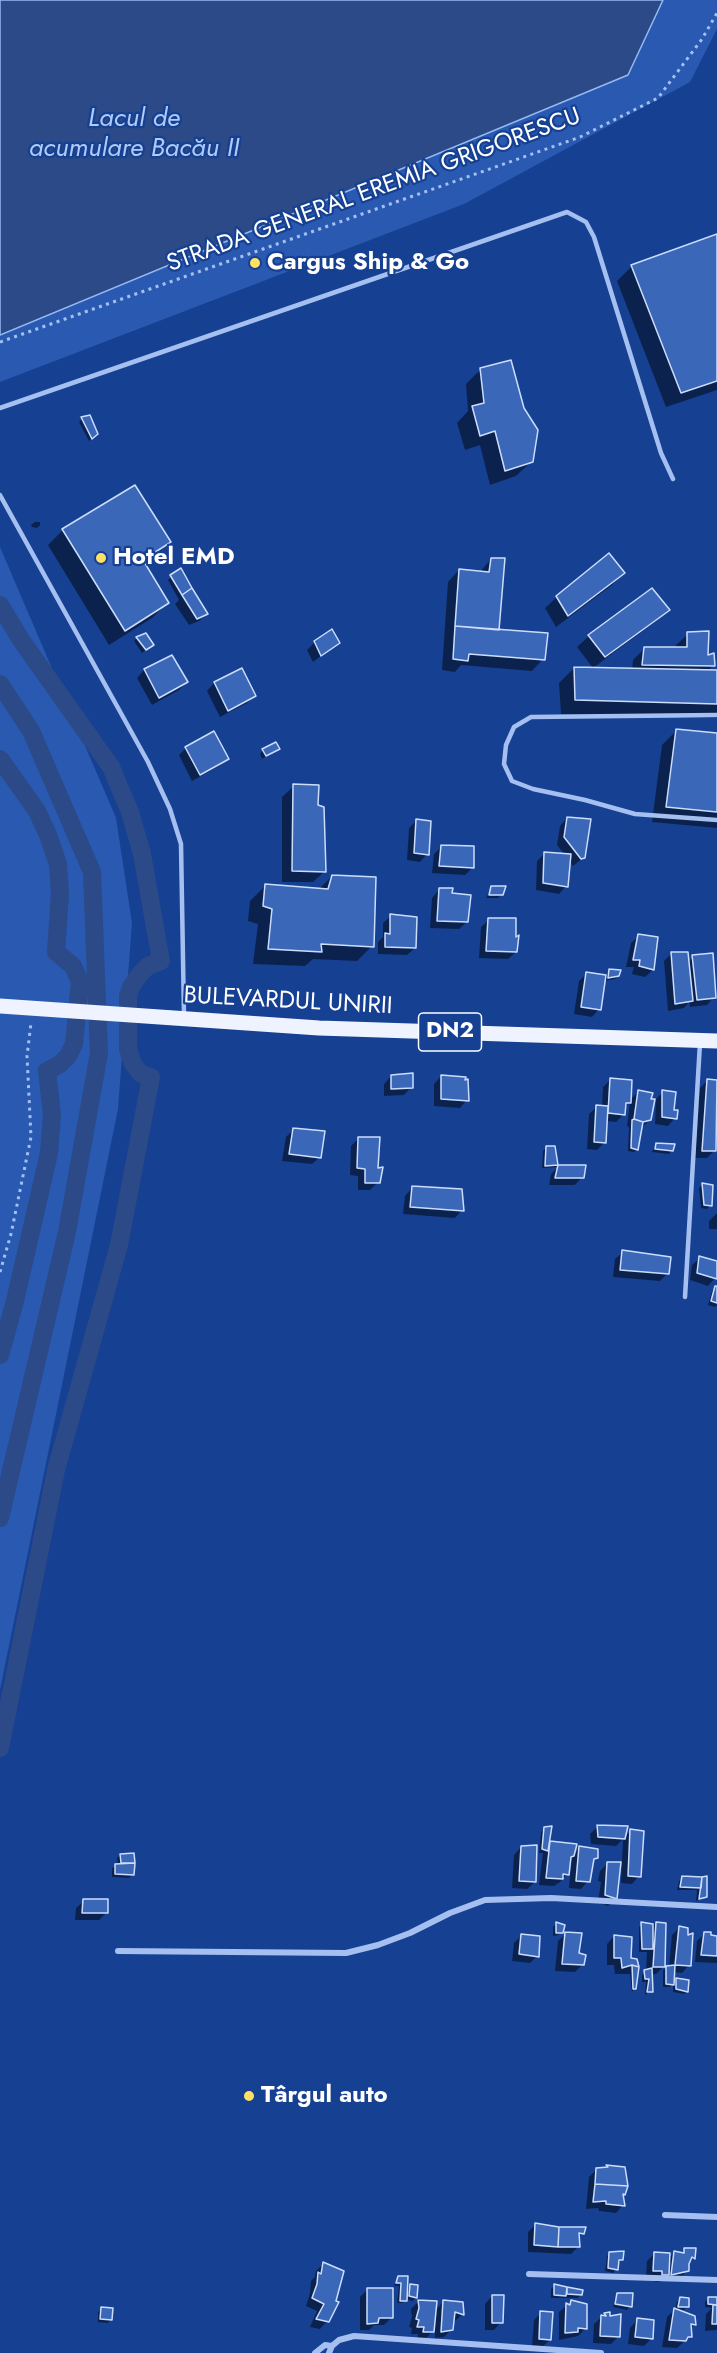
<!DOCTYPE html>
<meta charset="utf-8">
<style>
body{margin:0}
canvas{display:block;background:#164092}
</style>
<canvas width="717" height="2353"></canvas>
<script>
const context = document.querySelector('canvas').getContext('2d');
context.lineJoin = 'round';
function fillPath(path, color) { context.fillStyle = color; context.fill(path, 'evenodd'); }
const shape = rows => new Path2D(rows.map(r => 'M' + r).join(''));
function strokePath(path, color, width, dash) { context.strokeStyle = color; context.lineWidth = width; context.lineCap = dash ? 'butt' : 'round'; context.setLineDash(dash || []); context.stroke(path); }
function drawText(font, color, halo, rows, align = 'center') {
  context.font = font + ' Jost,sans-serif'; context.lineWidth = 4.5; context.setLineDash([]); context.textBaseline = 'middle'; context.strokeStyle = halo; context.fillStyle = color; for (const [text, x, y, turn = 0] of rows) {
    context.save(); context.translate(x, y); context.rotate((+turn || 0) * Math.PI / 180); context.textAlign = isNaN(turn) ? turn : align; if (halo) context.strokeText(text, 0, 0); context.fillText(text, 0, 0); context.restore();
  }
}
const green = shape([
 [0,0,717,0,717,29,690,82,464,204,0,382],
 [0,547,116,818,132,923,118,1109,0,1690]
]);
const water = shape([
 [0,0,663,0,628,75,0,335,0,0]
]);
const shadow = shape([
 [717,235,717,390,666,407,617,281,632,266],
 [481,369,532,461,516,476,490,485,480,445,465,450,457,423,468,411,466,384],
 [82,419,93,437,89,441,79,422],
 [35,522,40,522,40,525,37,528,32,527,31,525],
 [63,530,169,542,154,557,143,564,167,603,152,618,109,645,48,545],
 [491,559,498,632,543,659,532,671,461,665,455,672,442,670,448,582,459,570,480,572],
 [623,573,612,585,556,627,545,608,557,597],
 [171,577,206,614,199,621,189,625,175,604,179,600,168,580],
 [668,610,656,621,593,668,577,647,589,636],
 [688,634,713,665,707,672,717,672,717,718,561,714,559,683,574,668,632,670,633,660,645,648,676,648,676,645],
 [137,638,148,648,142,653,134,641],
 [315,642,338,643,313,662,307,650],
 [172,657,187,682,179,690,152,705,137,678,144,670],
 [241,670,255,696,247,703,220,717,207,691,214,683],
 [677,730,717,734,717,828,652,822,662,745],
 [186,748,227,759,219,766,192,781,179,755],
 [278,749,262,759,260,754,263,750],
 [294,786,316,807,325,871,313,882,282,882,282,797],
 [567,818,584,857,573,866,569,860,566,886,559,894,536,890,537,861,545,853,565,855,557,845,560,826],
 [417,820,427,854,420,862,407,860,409,828],
 [441,847,472,868,465,875,432,873,434,854],
 [332,876,372,946,357,961,313,959,305,966,253,964,258,924,248,921,250,901,265,886,319,889],
 [492,888,502,894,498,898,486,898],
 [439,890,450,895,467,922,459,929,430,928,432,898],
 [391,916,415,948,407,955,378,954,378,942,383,937,383,923],
 [489,920,516,952,508,959,479,958,481,927],
 [639,936,657,938,653,970,645,977,632,974,634,967,626,967,631,943],
 [671,954,688,962,693,957,714,997,707,1005,690,1007,689,1002,684,1008,668,1011,664,961],
 [609,971,618,976,615,979,604,981,599,1009,592,1017,574,1014,579,981,586,974,606,977],
 [391,1076,411,1087,404,1095,384,1096,384,1084],
 [441,1076,463,1081,467,1100,460,1108,434,1106,434,1084],
 [610,1080,630,1100,638,1092,650,1120,641,1128,637,1149,634,1152,628,1151,629,1127,627,1126,630,1102,624,1108,624,1114,616,1122,606,1121,605,1142,597,1150,587,1149,589,1114,597,1107,602,1107,603,1087],
 [708,1080,716,1086,717,1085,717,1139,715,1139,715,1150,707,1158,695,1158,700,1088],
 [663,1092,675,1118,668,1126,655,1124,656,1099],
 [294,1129,320,1157,312,1164,282,1161,286,1137],
 [359,1138,377,1170,378,1182,370,1190,358,1190,358,1176,350,1175,351,1146],
 [657,1144,672,1150,669,1154,652,1152],
 [554,1147,557,1166,585,1166,582,1177,575,1185,549,1185,551,1174,558,1167,542,1168,543,1151,546,1148],
 [702,1185,711,1205,707,1209,701,1208,699,1188],
 [412,1188,462,1210,455,1218,403,1214,405,1196],
 [717,1213,717,1229,709,1229,709,1221],
 [623,1252,668,1273,660,1281,613,1277,615,1259],
 [700,1258,717,1262,715,1278,708,1286,690,1280,692,1265],
 [716,1287,717,1305,715,1307,708,1305,712,1291],
 [597,1827,624,1837,631,1831,639,1876,632,1884,621,1883,623,1839,616,1846,591,1844,590,1834],
 [545,1829,548,1845,550,1842,573,1855,580,1848,597,1857,592,1862,588,1881,581,1889,569,1888,572,1856,569,1860,567,1874,560,1882,554,1886,539,1885,543,1853,539,1853,541,1832],
 [521,1847,535,1882,527,1889,512,1888,514,1855],
 [120,1855,133,1855,133,1874,129,1878,112,1877,112,1868,118,1865,117,1858],
 [607,1864,616,1898,608,1906,598,1902,601,1882,598,1881,600,1871],
 [682,1878,705,1878,705,1897,696,1901,697,1890,677,1890,679,1881],
 [84,1901,106,1913,99,1920,75,1920,76,1908],
 [656,1923,664,1925,663,1970,669,1967,672,1935,679,1928,689,1965,682,1973,673,1972,673,1983,676,1980,687,1991,684,1994,673,1992,673,1984,670,1987,663,1987,663,1967,656,1974,651,1974,651,1991,645,1995,646,1982,642,1982,642,1975,646,1971,647,1952,639,1952,639,1927,642,1924,651,1928],
 [556,1924,562,1932,558,1935,553,1936,553,1927],
 [705,1933,710,1937,717,1937,717,1963,695,1962,697,1941],
 [566,1934,583,1964,575,1972,555,1971,558,1941],
 [522,1935,537,1956,530,1963,512,1961,514,1943],
 [614,1936,629,1959,636,1960,635,1988,632,1992,630,1974,615,1974,614,1965,607,1965,607,1944],
 [607,2166,624,2168,623,2205,616,2213,599,2211,598,2208,586,2209,589,2177,596,2170,604,2169],
 [535,2225,584,2229,578,2238,578,2247,571,2254,528,2252,528,2232],
 [685,2249,694,2258,687,2264,687,2271,680,2278,664,2281,665,2277,660,2282,655,2282,655,2278,646,2278,647,2261,655,2253,668,2259,674,2253,681,2254],
 [610,2253,622,2259,613,2273,605,2271,607,2256],
 [323,2264,327,2321,320,2329,310,2327,317,2311,306,2306,310,2293,311,2281,315,2277,316,2271],
 [398,2278,406,2290,410,2286,416,2298,412,2301,406,2299,402,2303,397,2303,399,2286,394,2286],
 [554,2286,581,2291,581,2294,578,2298,551,2298,551,2289],
 [368,2289,391,2318,384,2325,374,2325,369,2330,360,2330,360,2297],
 [618,2294,630,2306,627,2310,613,2307,615,2298],
 [492,2296,501,2322,494,2330,485,2330,485,2304],
 [680,2298,687,2306,684,2310,675,2310,677,2302],
 [709,2298,717,2299,717,2330,705,2331,706,2314,712,2308,705,2307,705,2302],
 [418,2302,435,2311,443,2302,463,2314,455,2321,452,2320,451,2330,444,2337,435,2338,435,2329,425,2339,417,2339,418,2334,411,2334,412,2328,409,2327,412,2317,411,2309],
 [571,2302,585,2329,578,2336,559,2340,559,2312],
 [102,2309,111,2319,108,2323,98,2322,98,2312],
 [674,2310,694,2324,690,2329,690,2336,677,2348,662,2347,667,2317],
 [541,2313,550,2340,542,2347,532,2346,534,2320],
 [605,2314,608,2314,619,2336,611,2344,593,2343,594,2324],
 [637,2320,652,2338,644,2346,628,2344,630,2328]
]);
const canal = shape([
 [0,605,21,640,111,767,130,812,142,854,161,961,148,966,139,975,131,987,128,996,128,1049,133,1064,141,1074,151,1077,119,1245,56,1470,0,1748],
 [0,684,31,731,92,872,99,1053,67,1232,0,1518],
 [0,759,37,811,48,835,58,864,60,893,56,952,73,966,80,982,74,1044,68,1056,60,1064,47,1071,52,1115,49,1153,15,1301,0,1355]
]);
const building = shape([
 [717,234,717,381,681,393,631,265,717,234],
 [511,360,524,408,538,430,533,462,505,471,495,431,480,436,472,406,484,403,480,368,511,360],
 [90,415,98,434,92,439,81,417,90,415],
 [135,485,171,542,143,560,169,603,125,631,62,529,135,485],
 [609,553,625,573,568,616,556,596,609,553],
 [491,558,505,558,499,630,455,626,459,569,489,572,491,558],
 [181,568,192,588,182,595,170,575,181,568],
 [192,588,208,614,197,619,182,595,192,588],
 [652,588,670,610,605,657,588,635,652,588],
 [455,626,548,633,545,660,469,654,468,661,453,659,455,626],
 [332,629,340,643,321,656,314,641,332,629],
 [709,631,708,655,714,653,715,666,642,665,644,647,687,647,687,632,709,631],
 [146,633,154,645,146,650,136,637,146,633],
 [172,655,188,682,159,698,144,669,172,655],
 [574,667,717,670,717,704,575,700,574,667],
 [242,668,256,696,228,711,214,682,242,668],
 [676,729,717,733,717,812,666,807,676,729],
 [214,731,229,759,200,775,185,747,214,731],
 [276,742,280,749,266,756,262,749,276,742],
 [293,784,319,785,318,805,324,807,326,872,292,871,293,784],
 [567,817,591,819,585,858,581,859,564,837,567,817],
 [416,819,431,821,429,855,414,853,416,819],
 [441,845,474,846,474,868,439,866,441,845],
 [544,852,571,854,568,887,543,883,544,852],
 [332,875,376,877,374,947,321,944,322,952,268,949,272,909,263,906,265,884,328,889,332,875],
 [491,886,506,886,503,895,489,895,491,886],
 [439,888,453,888,452,893,471,895,468,922,437,921,439,888],
 [390,914,417,917,416,948,385,947,385,933,390,934,390,914],
 [488,918,516,918,516,937,519,935,517,952,486,951,488,918],
 [638,934,658,937,654,970,639,966,640,960,633,960,638,934],
 [671,952,688,952,693,1001,675,1004,671,952],
 [713,953,716,998,697,1000,692,955,713,953],
 [609,969,621,970,619,976,608,978,609,969],
 [586,972,606,975,601,1010,581,1007,586,972],
 [413,1073,413,1088,391,1089,391,1075,413,1073],
 [441,1075,466,1077,465,1080,468,1079,469,1101,441,1099,441,1075],
 [610,1078,632,1080,631,1103,626,1103,625,1115,608,1113,610,1078],
 [707,1079,717,1080,716,1151,702,1151,707,1079],
 [638,1090,653,1093,651,1099,655,1099,651,1120,643,1122,634,1119,638,1090],
 [662,1090,676,1092,674,1110,678,1110,677,1119,662,1117,662,1090],
 [596,1105,608,1106,606,1143,594,1142,596,1105],
 [634,1119,643,1122,638,1150,631,1148,632,1120,634,1119],
 [293,1128,325,1131,321,1158,289,1154,293,1128],
 [358,1137,380,1137,378,1168,383,1167,380,1183,365,1183,365,1169,357,1168,358,1137],
 [656,1143,675,1144,673,1151,655,1149,656,1143],
 [546,1146,555,1146,558,1165,545,1166,546,1146],
 [558,1165,586,1165,584,1178,555,1178,558,1165],
 [702,1183,713,1185,712,1206,704,1205,702,1183],
 [412,1186,462,1189,464,1211,410,1207,412,1186],
 [622,1250,671,1257,669,1274,620,1270,622,1250],
 [699,1256,717,1261,717,1279,697,1273,699,1256],
 [715,1286,717,1286,717,1303,711,1301,715,1286],
 [597,1825,628,1826,625,1839,598,1837,597,1825],
 [552,1826,548,1851,542,1849,544,1827,552,1826],
 [630,1829,644,1831,641,1877,628,1876,630,1829],
 [550,1841,577,1844,574,1856,571,1857,569,1875,563,1874,563,1879,546,1878,550,1841],
 [537,1845,536,1882,519,1881,521,1846,537,1845],
 [579,1846,598,1849,598,1858,594,1859,590,1882,576,1881,579,1846],
 [134,1853,135,1863,121,1863,120,1854,134,1853],
 [607,1862,621,1862,617,1899,605,1895,607,1862],
 [135,1863,134,1875,115,1874,115,1864,135,1863],
 [682,1876,702,1877,701,1888,680,1887,682,1876],
 [707,1876,707,1897,699,1899,702,1877,707,1876],
 [83,1899,108,1899,108,1913,82,1913,83,1899],
 [556,1922,565,1925,563,1933,556,1933,556,1922],
 [641,1922,653,1924,653,1949,642,1949,641,1922],
 [656,1922,666,1923,665,1967,653,1967,656,1922],
 [679,1926,688,1928,688,1935,693,1933,691,1966,675,1965,679,1926],
 [565,1932,582,1933,579,1953,586,1955,584,1965,562,1964,565,1932],
 [704,1932,711,1932,711,1935,717,1936,717,1956,701,1955,704,1932],
 [521,1934,540,1936,539,1957,519,1954,521,1934],
 [614,1935,632,1937,631,1958,637,1959,639,1967,632,1965,622,1968,621,1958,614,1958,614,1935],
 [632,1965,639,1967,636,1989,633,1989,632,1965],
 [675,1965,674,1985,666,1984,666,1966,675,1965],
 [652,1968,653,1992,647,1992,649,1979,645,1979,644,1970,652,1968],
 [676,1978,689,1980,688,1992,676,1989,676,1978],
 [606,2165,625,2167,628,2186,595,2184,596,2168,608,2167,606,2165],
 [595,2184,628,2186,625,2195,623,2194,625,2206,606,2204,606,2201,593,2202,595,2184],
 [535,2223,559,2227,558,2247,534,2245,535,2223],
 [559,2227,586,2227,584,2234,579,2233,580,2247,558,2247,559,2227],
 [684,2248,696,2248,695,2259,692,2257,689,2264,689,2271,671,2275,674,2251,684,2253,684,2248],
 [624,2251,623,2260,619,2260,618,2270,608,2268,609,2252,624,2251],
 [654,2252,670,2253,669,2275,662,2275,662,2271,653,2271,654,2252],
 [323,2262,344,2271,336,2301,339,2302,329,2322,316,2319,324,2304,312,2298,317,2284,318,2272,321,2274,323,2262],
 [398,2276,408,2276,407,2301,400,2301,401,2283,396,2283,398,2276],
 [410,2284,418,2285,417,2298,409,2296,410,2284],
 [554,2284,567,2287,566,2296,554,2295,554,2284],
 [567,2287,583,2290,582,2295,567,2294,567,2287],
 [367,2288,393,2288,393,2318,379,2318,378,2323,367,2324,367,2288],
 [617,2293,633,2293,632,2307,615,2304,617,2293],
 [492,2295,504,2295,503,2323,492,2323,492,2295],
 [680,2297,689,2298,689,2307,678,2307,680,2297],
 [708,2297,717,2297,717,2305,708,2304,708,2297],
 [418,2300,437,2301,434,2332,423,2332,424,2327,417,2327,419,2320,416,2319,419,2308,418,2300],
 [443,2300,463,2302,464,2315,455,2312,453,2330,441,2332,443,2300],
 [571,2300,587,2304,587,2329,578,2328,578,2332,565,2333,566,2303,570,2305,571,2300],
 [713,2305,717,2305,717,2324,712,2324,713,2305],
 [101,2307,113,2308,112,2320,100,2319,101,2307],
 [674,2308,695,2316,696,2325,691,2324,692,2337,688,2337,686,2341,669,2340,674,2308],
 [540,2311,553,2312,551,2340,539,2339,540,2311],
 [610,2312,610,2316,621,2314,620,2337,600,2336,601,2315,606,2316,604,2313,610,2312],
 [637,2318,654,2320,653,2339,635,2337,637,2318]
]);
const path = shape([
 [0,342,580,137,658,98,702,39,717,13],
 [0,1272,11,1234,31,1137,27,1056,31,1023]
]);
const lane = shape([
 [0,408,567,212,586,222,594,237,661,453,673,479],
 [0,495,148,762,170,809,181,844,184,1016],
 [717,715,531,717,514,727,506,745,504,764,512,781,533,789,585,800,635,814,717,820],
 [685,1297,700,1043]
]);
const street = shape([
 [118,1951,346,1953,378,1945,410,1933,450,1913,485,1900,551,1898,717,1907],
 [665,2215,717,2217],
 [529,2274,717,2280],
 [315,2353,325,2345,332,2346],
 [329,2353,332,2346,339,2340,354,2336,601,2353]
]);
const primary = shape([
 [0,1006,319,1028,717,1041]
]);
const markers = [
 [255,263,6,"#ffe164"],
 [101,558,6,"#ffe164"],
 [249,2096,6,"#ffe164"]
];
const shields = [
 [450,1032,63]
];
const shieldNames = [
 ["DN2",450,1032]
];
const streetNames = [
 ["STRADA GENERAL EREMIA GRIGORESCU",374,191,-20],
 ["BULEVARDUL UNIRII",288,1002,3]
];
const poiNames = [
 ["Cargus Ship & Go",267,263],
 ["Hotel EMD",113,558],
 ["Târgul auto",261,2096]
];
const waterNames = [
 ["Lacul de",134,120],
 ["acumulare Bacău II",134,150]
];
fillPath(green, '#2959b0');
fillPath(water, '#2b4a87');
strokePath(water, '#97b9f3', 1.5);
fillPath(shadow, '#0007');
strokePath(canal, '#2b4a87', 18);
fillPath(building, '#3b67b8');
strokePath(building, '#ccddfb', 1.5);
strokePath(path, '#a5c0f0', 3, [3, 4.5]);
strokePath(lane, '#a5c0f0', 4.5);
strokePath(street, '#a5c0f0', 6);
strokePath(primary, '#eef3ff', 15);
for (const [x, y, r, color] of markers) { const dot = new Path2D(); dot.arc(x, y, r, 0, 2 * Math.PI); context.fillStyle = color; context.fill(dot); strokePath(dot, '#164092', 2); }
for (const [x, y, w] of shields) { const box = new Path2D(); box.roundRect(x - w / 2, y - 19, w, 38, 4.5); context.fillStyle = '#164092'; context.fill(box); strokePath(box, '#fff', 1.5); }
drawText('bold 22px', '#fff', null, shieldNames);
drawText('24px', '#fff', '#164092', streetNames);
drawText('bold 24px', '#fff', '#164092', poiNames, 'left');
drawText('italic 26px', '#b1caf7', '#164092', waterNames);
</script>
